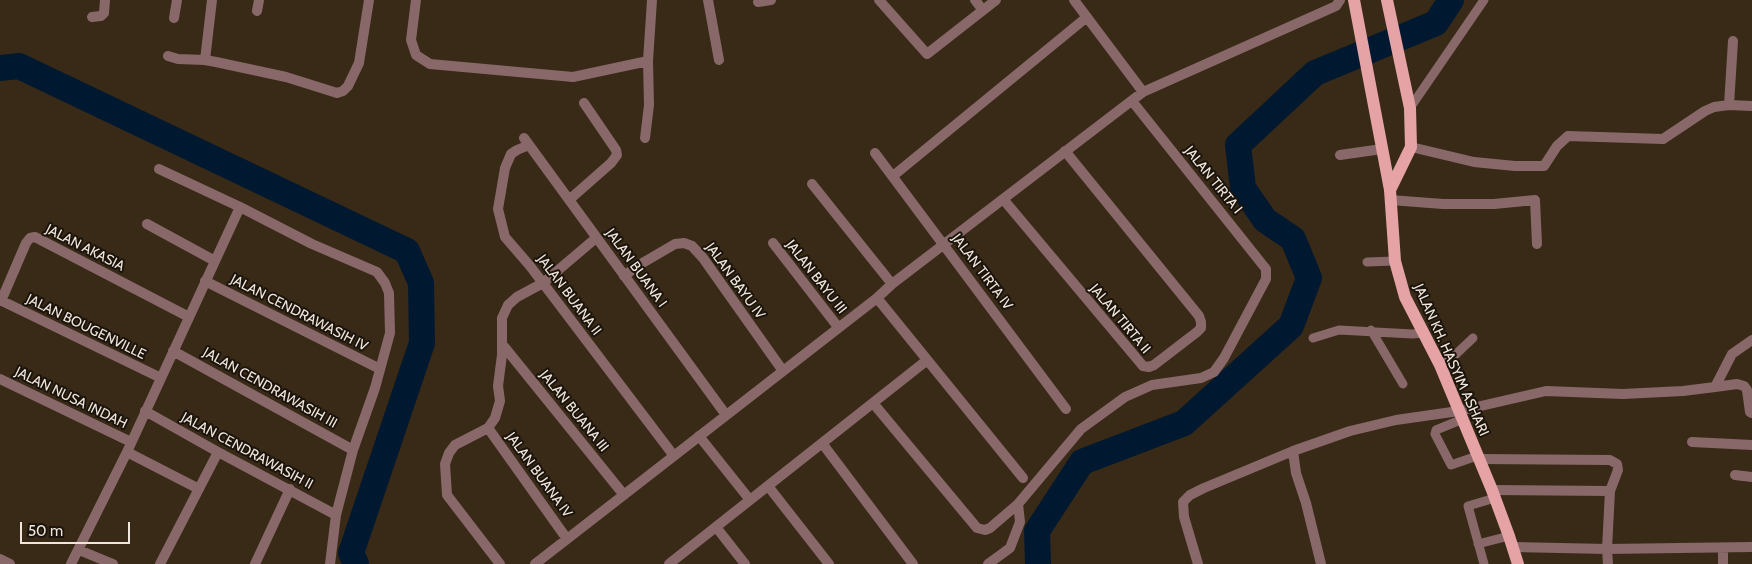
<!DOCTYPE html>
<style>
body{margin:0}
#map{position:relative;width:1752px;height:564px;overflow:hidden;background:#392a17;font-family:Cabin,sans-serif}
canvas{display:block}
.scale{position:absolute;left:20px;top:522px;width:110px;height:22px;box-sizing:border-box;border:2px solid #f0e6db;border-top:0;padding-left:6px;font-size:15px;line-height:18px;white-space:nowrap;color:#f0e6db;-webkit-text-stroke:4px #1b140c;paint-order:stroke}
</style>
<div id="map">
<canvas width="1752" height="564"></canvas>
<div class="scale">50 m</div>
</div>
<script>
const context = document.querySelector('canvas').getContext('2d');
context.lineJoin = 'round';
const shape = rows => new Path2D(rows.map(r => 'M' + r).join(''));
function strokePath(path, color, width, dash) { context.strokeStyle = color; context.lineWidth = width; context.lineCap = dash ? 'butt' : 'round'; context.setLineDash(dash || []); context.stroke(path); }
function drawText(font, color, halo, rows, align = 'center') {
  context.font = font + ' Cabin,sans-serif'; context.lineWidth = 4; context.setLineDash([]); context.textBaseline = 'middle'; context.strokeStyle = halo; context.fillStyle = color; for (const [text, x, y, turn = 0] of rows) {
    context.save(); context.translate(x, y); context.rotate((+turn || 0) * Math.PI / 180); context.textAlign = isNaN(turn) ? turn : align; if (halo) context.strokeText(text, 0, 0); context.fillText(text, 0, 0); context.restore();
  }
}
const river = shape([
 [0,68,19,66,407,251,421,283,422,343,351,553,356,564],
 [1038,564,1037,531,1082,462,1184,423,1291,326,1309,278,1293,239,1265,220,1243,188,1238,145,1315,73,1436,23,1451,0]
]);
const lane = shape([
 [1410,108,1484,0],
 [1367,262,1395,261],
 [1371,330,1403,384],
 [1313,338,1339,330,1412,334,1424,333],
 [1440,365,1453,357,1473,338],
 [1463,419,1436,430,1435,434,1451,465,1477,456],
 [1478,544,1509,536],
 [1484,564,1468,506,1495,498]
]);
const street = shape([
 [416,0,411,40,416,55,430,64,573,77,648,61],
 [708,0,719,60],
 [879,0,927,54,996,0],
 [975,0,982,9],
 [1074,0,1143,92],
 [758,2,771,0],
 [257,11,259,0],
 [92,17,101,16,104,13,105,0],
 [174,18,177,0],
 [168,56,178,59,205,60,216,62,286,77,337,93,343,91,348,86,359,63,369,0],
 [205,60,212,0],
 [1729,105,1733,41],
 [524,138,726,415],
 [645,138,649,105,648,61,652,0],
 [529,145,517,150,511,154,505,168,498,209,505,237,530,266,674,456],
 [1411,147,1474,162,1515,166,1544,166,1557,146,1568,136,1663,139,1705,111,1714,107,1729,105,1752,106],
 [875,153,1066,409],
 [1340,155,1382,149],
 [159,169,240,207,312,244,377,272,385,283,389,293,390,333,375,388,353,450,336,515,330,564],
 [893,176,1087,17],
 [812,184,892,284],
 [1003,199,1143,366,1149,367,1154,365,1197,332,1201,328,1201,322,1199,316,1065,151],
 [569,200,611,163,617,155,616,150,584,103],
 [1390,200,1443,204,1494,204,1535,200,1537,244],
 [147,224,215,261],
 [773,243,838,327],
 [624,276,639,265,675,244,684,243,692,246,703,258,783,371],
 [205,281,380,369],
 [877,298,1023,478],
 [0,300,161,378],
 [1,301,26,243,30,238,35,237,189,317],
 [502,344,624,495],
 [173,351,353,450],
 [0,379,131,442],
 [1715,387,1737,384,1744,386,1747,390,1750,412,1752,413],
 [873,403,977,528,985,530,990,528,1018,504],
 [145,411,218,452,336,515],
 [488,428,567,539],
 [699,436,750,500],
 [1692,442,1752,445],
 [822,443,913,564],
 [127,452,199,489],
 [1479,459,1610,460,1617,464,1618,470,1610,491,1607,549,1608,564],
 [1735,475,1752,477],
 [768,486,829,564],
 [1492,490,1610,491],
 [716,527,745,564],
 [1513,547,1607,549,1752,547],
 [79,550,113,564],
 [0,559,10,564],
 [71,564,127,452,240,207],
 [160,564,218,452],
 [255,564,290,489],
 [500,564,447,495,445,464,449,453,455,445,488,428,495,418,500,401,498,386,502,355,502,318,508,305,517,297,543,283,596,238],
 [535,564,877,298,892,284,1143,92,1336,6,1340,0],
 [669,564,926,361],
 [988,564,1010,548,1020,522,1018,504,1081,429,1125,397,1152,385,1201,378,1214,372,1224,358,1266,279,1266,269,1132,101],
 [1198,564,1184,517,1183,502,1190,495,1204,488,1293,451],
 [1321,564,1306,503,1296,473,1293,451,1350,431,1396,420,1459,411,1546,391,1623,394,1683,391,1715,387,1732,354,1752,340],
 [1723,564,1723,548]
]);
const primary = shape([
 [1354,0,1390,190,1395,261,1405,297,1440,365,1492,490,1509,536,1518,564],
 [1387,0,1410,108,1411,147,1390,190]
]);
const streetNames = [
 ["JALAN TIRTA I",1213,180,51],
 ["JALAN AKASIA",85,248,27],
 ["JALAN BUANA I",636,268,54],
 ["JALAN TIRTA IV",982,272,53],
 ["JALAN BAYU III",816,277,52],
 ["JALAN BAYU IV",735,281,54],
 ["JALAN BUANA II",569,295,53],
 ["JALAN CENDRAWASIH IV",299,313,27],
 ["JALAN TIRTA II",1120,319,50],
 ["JALAN BOUGENVILLE",86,327,26],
 ["JALAN KH. HASYIM ASHARI",1451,360,66],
 ["JALAN CENDRAWASIH III",270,388,29],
 ["JALAN NUSA INDAH",71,398,26],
 ["JALAN BUANA III",574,411,51],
 ["JALAN CENDRAWASIH II",247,451,28],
 ["JALAN BUANA IV",539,475,54]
];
strokePath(river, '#001930', 26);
strokePath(lane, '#89686a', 9);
strokePath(street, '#89686a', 10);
strokePath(primary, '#e5a3a6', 12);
drawText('14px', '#f0e6db', '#1b140c', streetNames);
</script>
